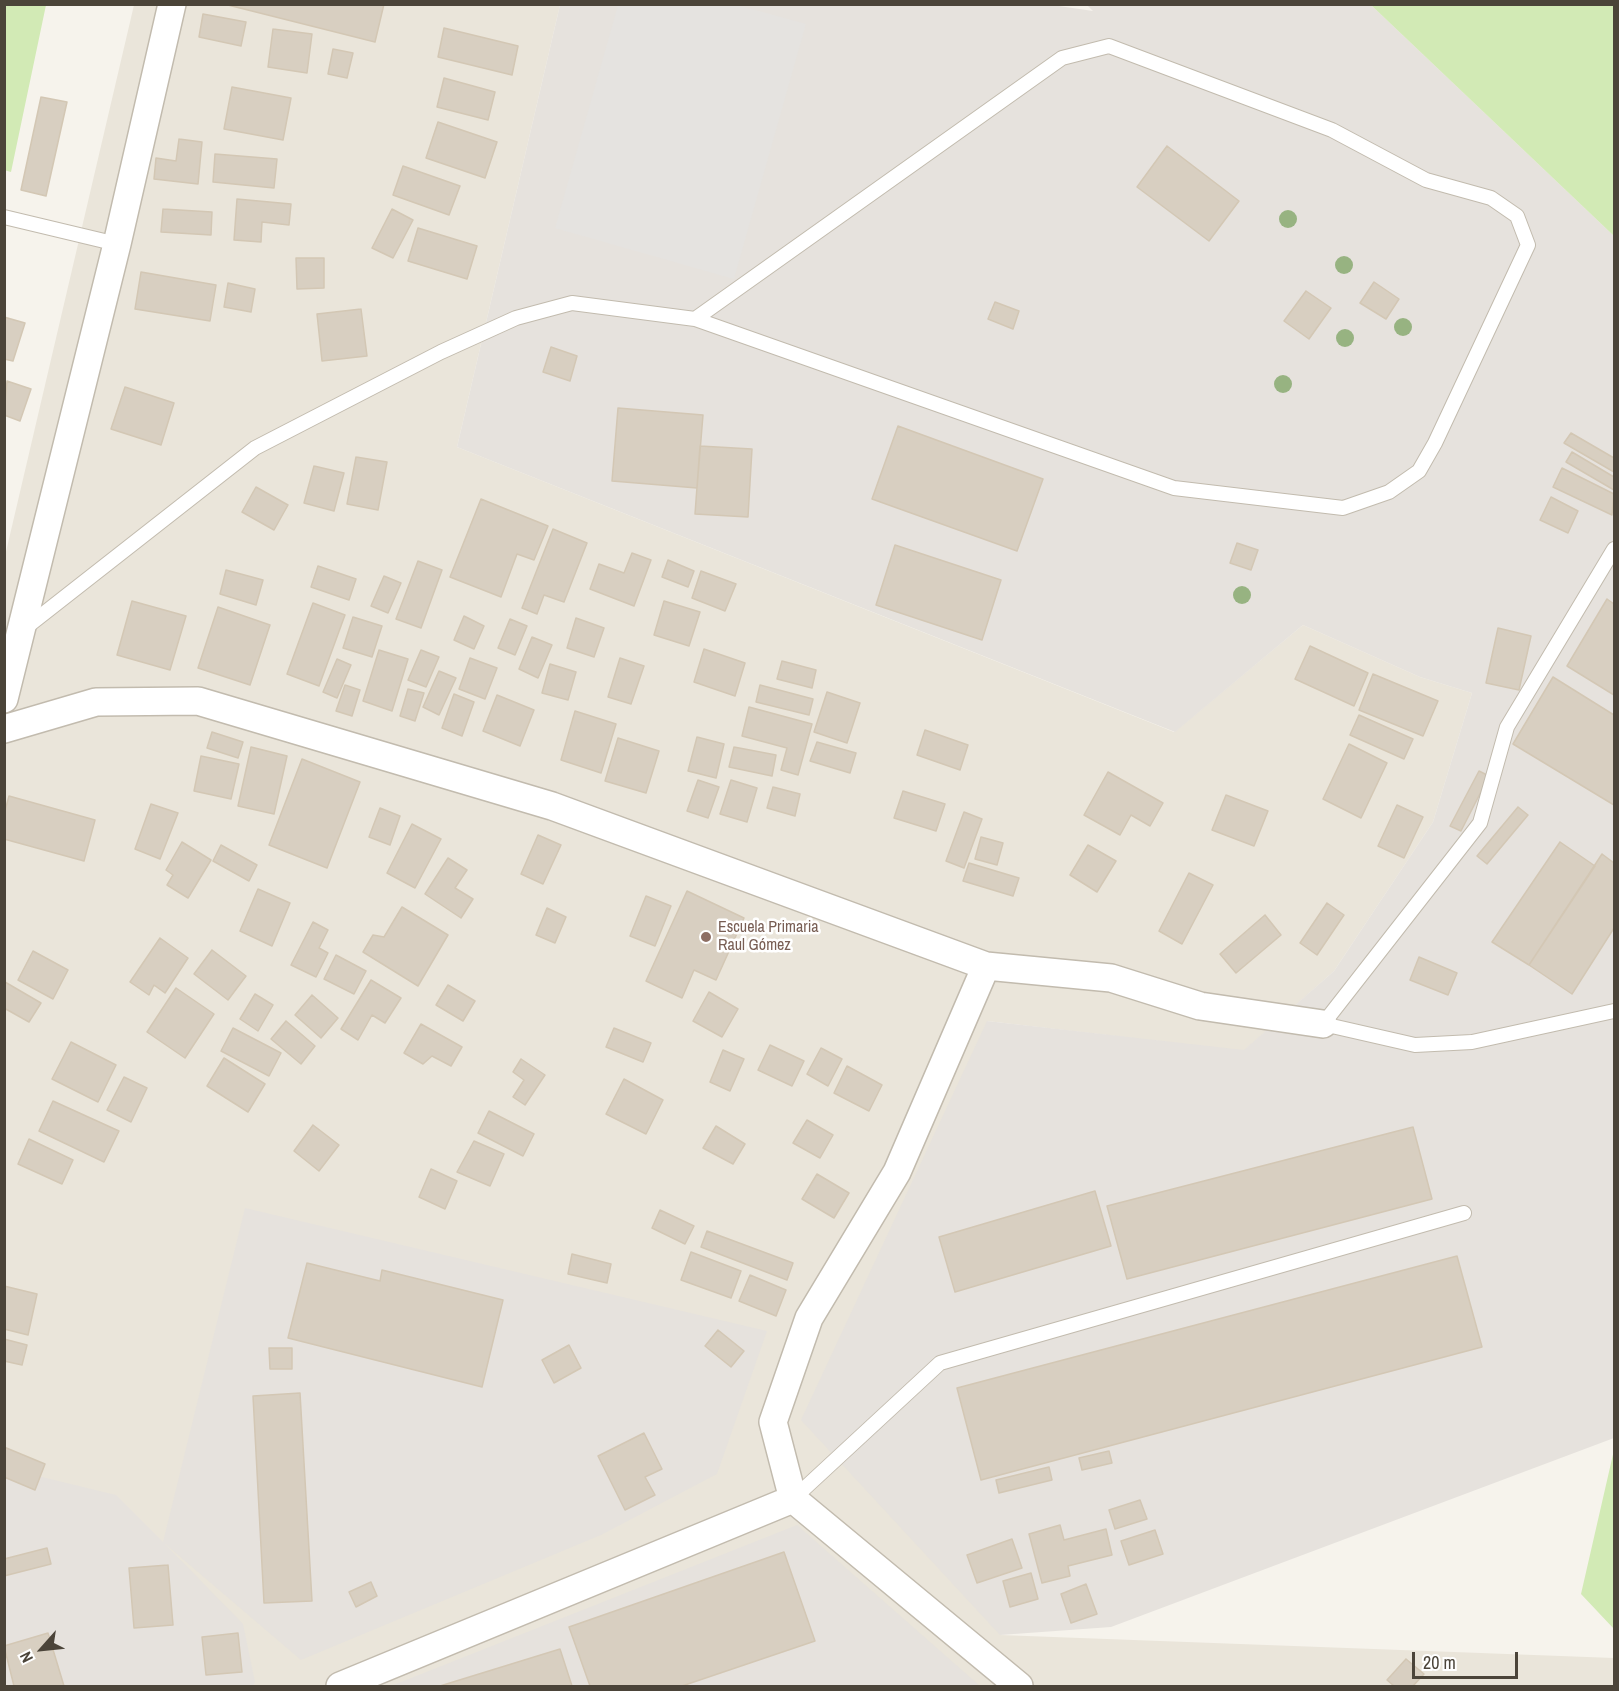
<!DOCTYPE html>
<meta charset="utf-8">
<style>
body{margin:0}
#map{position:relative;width:1619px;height:1691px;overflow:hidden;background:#f6f3ec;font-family:"Archivo Narrow",sans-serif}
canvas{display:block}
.frame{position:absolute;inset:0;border:6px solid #4b4439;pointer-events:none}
.north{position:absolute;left:12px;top:1619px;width:60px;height:60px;-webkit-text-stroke:4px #fff;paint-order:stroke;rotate:243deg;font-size:16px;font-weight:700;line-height:24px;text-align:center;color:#4b4439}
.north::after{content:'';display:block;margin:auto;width:21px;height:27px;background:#4b4439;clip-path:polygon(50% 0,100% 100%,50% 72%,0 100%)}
.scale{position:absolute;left:1412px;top:1652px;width:106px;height:27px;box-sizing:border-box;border:3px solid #4b4439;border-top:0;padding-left:8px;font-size:18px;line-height:21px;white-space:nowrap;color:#4b4439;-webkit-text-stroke:4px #fff;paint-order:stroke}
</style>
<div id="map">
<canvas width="1619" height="1691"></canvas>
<div class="frame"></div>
<div class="north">N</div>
<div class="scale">20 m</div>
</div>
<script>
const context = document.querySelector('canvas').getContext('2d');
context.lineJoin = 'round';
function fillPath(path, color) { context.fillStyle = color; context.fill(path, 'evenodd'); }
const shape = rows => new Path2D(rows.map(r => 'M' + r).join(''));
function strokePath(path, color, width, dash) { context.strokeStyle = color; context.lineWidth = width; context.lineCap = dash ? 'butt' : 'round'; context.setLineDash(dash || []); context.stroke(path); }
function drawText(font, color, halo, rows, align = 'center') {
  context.font = font + ' "Archivo Narrow",sans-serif'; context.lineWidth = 5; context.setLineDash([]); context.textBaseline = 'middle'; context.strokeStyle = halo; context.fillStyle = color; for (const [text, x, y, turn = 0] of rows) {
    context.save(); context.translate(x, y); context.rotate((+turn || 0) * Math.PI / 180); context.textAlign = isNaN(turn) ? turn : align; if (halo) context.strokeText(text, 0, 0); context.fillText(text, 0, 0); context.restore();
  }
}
const residential = shape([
 [134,5,560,5,457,447,1174,732,1303,625,1420,677,1472,693,1433,822,1334,971,1244,1051,987,1021,1000,1635,1614,1658,1614,1686,5,1686,5,556]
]);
const industrial = shape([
 [1045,4,1093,11,1087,5,1371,5,1614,236,1614,1438,1111,1627,1000,1635,801,1420,987,1021,1244,1050,1334,971,1433,822,1472,693,1420,677,1303,625,1175,732,457,447,560,5],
 [245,1208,767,1331,717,1474,601,1535,301,1660,164,1543,243,1624,255,1682,253,1686,5,1686,5,1468,116,1495,163,1542],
 [797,1525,980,1686,391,1686]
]);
const green = shape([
 [5,4,46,5,11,172,4,170],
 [1371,5,1614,5,1614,236],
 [1614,1450,1614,1629,1581,1594]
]);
const parking = shape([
 [618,5,737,5,806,24,734,279,555,228]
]);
const building = shape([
 [224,4,384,4,375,42,224,4],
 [203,14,246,22,241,46,199,37,203,14],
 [444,28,518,46,512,75,438,57,444,28],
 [273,29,312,34,307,73,268,67,273,29],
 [333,49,353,53,347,78,328,74,333,49],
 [444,78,495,92,488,120,437,107,444,78],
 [232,87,291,98,283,140,224,129,232,87],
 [41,97,67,102,46,196,21,190,41,97],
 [438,122,497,142,485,178,426,158,438,122],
 [179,139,202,142,198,184,154,179,156,158,176,161,179,139],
 [1167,146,1239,201,1209,241,1137,187,1167,146],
 [215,154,277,159,274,188,213,182,215,154],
 [403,166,460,186,449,215,393,195,403,166],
 [237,199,291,204,289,225,262,222,261,242,234,240,237,199],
 [163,209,212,212,211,235,161,232,163,209],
 [392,209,413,220,393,258,372,248,392,209],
 [418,228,477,246,467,279,408,261,418,228],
 [296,258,324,258,324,288,297,289,296,258],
 [141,272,216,285,210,321,135,309,141,272],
 [1374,282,1399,299,1386,319,1360,303,1374,282],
 [228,283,255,289,251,312,224,307,228,283],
 [1306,291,1331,308,1309,339,1284,321,1306,291],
 [995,302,1019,311,1013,329,988,319,995,302],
 [361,309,367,356,322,361,317,314,361,309],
 [4,317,25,323,13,361,4,359,4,317],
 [551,347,577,356,570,381,543,372,551,347],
 [7,381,31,389,20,421,4,415,7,381],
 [125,387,174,403,161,445,111,429,125,387],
 [618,408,703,415,697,488,612,481,618,408],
 [898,426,1043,479,1017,551,872,499,898,426],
 [1571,433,1614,458,1614,472,1564,443,1571,433],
 [700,446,752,449,748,517,695,514,700,446],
 [1572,452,1614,477,1614,490,1566,462,1572,452],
 [356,457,387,462,378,510,347,504,356,457],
 [314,466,344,473,334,511,304,503,314,466],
 [1562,468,1614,494,1612,515,1553,487,1562,468],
 [256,487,288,505,274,530,242,512,256,487],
 [1551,497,1578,511,1568,533,1540,520,1551,497],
 [481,499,548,526,534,560,517,554,501,597,450,577,481,499],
 [553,529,587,543,564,602,544,595,537,614,522,608,553,529],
 [1237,543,1258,550,1251,570,1230,563,1237,543],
 [895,545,1001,580,982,640,876,605,895,545],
 [632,553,651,560,634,606,590,589,599,564,624,573,632,553],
 [668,560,694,571,688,587,662,577,668,560],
 [418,561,442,570,421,628,396,619,418,561],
 [318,566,356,579,349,600,311,587,318,566],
 [226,570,263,580,256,605,220,594,226,570],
 [701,571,736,584,725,611,692,598,701,571],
 [384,576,401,583,388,613,371,606,384,576],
 [1607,599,1614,604,1614,695,1567,666,1607,599],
 [132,601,186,616,170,670,117,655,132,601],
 [664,601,700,612,689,646,654,635,664,601],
 [313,603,345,615,319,686,287,674,313,603],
 [218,607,270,625,250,685,198,668,218,607],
 [464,616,484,626,474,649,454,640,464,616],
 [353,617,382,626,372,657,343,648,353,617],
 [576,618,604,628,594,657,567,648,576,618],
 [510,619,527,626,515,655,498,648,510,619],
 [1498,628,1531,636,1519,690,1486,683,1498,628],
 [532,637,552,645,538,678,519,669,532,637],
 [1310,646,1368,673,1354,706,1295,679,1310,646],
 [704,649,745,663,735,696,694,682,704,649],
 [379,650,408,659,392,711,363,701,379,650],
 [421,650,439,657,426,687,408,680,421,650],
 [470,658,497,668,485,699,459,689,470,658],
 [620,658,644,666,631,704,608,697,620,658],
 [337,659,351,665,337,698,323,692,337,659],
 [782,661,816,670,812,688,777,679,782,661],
 [550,664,576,672,568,700,542,693,550,664],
 [439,671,456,678,439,715,423,707,439,671],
 [1373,674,1438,701,1423,736,1359,710,1373,674],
 [1553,677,1614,715,1614,805,1513,744,1553,677],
 [345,685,360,690,352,716,336,711,345,685],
 [760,685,813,699,809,715,756,702,760,685],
 [408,689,424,693,415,721,400,716,408,689],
 [827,692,860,703,847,743,814,732,827,692],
 [454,694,474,702,462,736,442,728,454,694],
 [497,695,534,710,520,746,483,731,497,695],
 [749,707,812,724,798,775,781,770,787,748,742,736,749,707],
 [575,711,616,724,601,773,561,760,575,711],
 [1359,715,1413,739,1404,759,1350,735,1359,715],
 [925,730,968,745,960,770,917,755,925,730],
 [212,732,243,742,238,758,207,748,212,732],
 [697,737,724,744,716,778,688,771,697,737],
 [618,738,659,751,646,793,605,781,618,738],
 [817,742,856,753,850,773,810,761,817,742],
 [1349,744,1387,763,1361,818,1323,799,1349,744],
 [251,747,287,756,274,814,238,806,251,747],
 [734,747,776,755,772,776,729,767,734,747],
 [201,756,239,764,231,799,194,791,201,756],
 [302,759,360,782,327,868,269,845,302,759],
 [1479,771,1489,776,1461,831,1450,826,1479,771],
 [1108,772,1163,803,1150,826,1131,815,1120,835,1084,815,1108,772],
 [698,780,719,787,708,818,687,811,698,780],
 [731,780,757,788,747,822,720,814,731,780],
 [773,787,800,794,795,816,767,808,773,787],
 [903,791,945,804,936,831,894,818,903,791],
 [1226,795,1268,811,1254,846,1212,830,1226,795],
 [9,796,95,820,84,861,4,839,4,814,9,796],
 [151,804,178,813,160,859,135,849,151,804],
 [1397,805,1423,817,1404,858,1378,846,1397,805],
 [1518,807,1528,815,1487,864,1477,856,1518,807],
 [380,808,400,816,390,845,369,837,380,808],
 [964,812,982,819,964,868,946,861,964,812],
 [412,824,441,839,415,888,387,873,412,824],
 [538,835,561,845,543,884,521,874,538,835],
 [981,837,1003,843,997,865,975,859,981,837],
 [182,842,211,860,188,898,167,885,173,875,166,870,182,842],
 [1560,842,1595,866,1529,965,1492,942,1560,842],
 [221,845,257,865,249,881,213,861,221,845],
 [1088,845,1116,861,1097,892,1070,875,1088,845],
 [1602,854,1614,863,1614,928,1572,994,1529,965,1602,854],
 [448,858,467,870,455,888,473,899,461,918,425,894,448,858],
 [969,863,1019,878,1013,896,963,881,969,863],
 [1189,873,1213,885,1182,944,1159,931,1189,873],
 [258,889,290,903,272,946,240,931,258,889],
 [687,891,744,918,716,980,694,970,682,998,646,981,687,891],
 [646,896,671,906,655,946,630,936,646,896],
 [1327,903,1344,915,1317,955,1300,943,1327,903],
 [402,907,448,935,418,986,363,952,373,935,384,937,402,907],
 [547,908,566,917,555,943,536,935,547,908],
 [1265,915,1281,935,1236,973,1220,954,1265,915],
 [313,922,328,930,319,948,328,953,316,977,291,965,313,922],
 [160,938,188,958,165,993,154,985,149,995,130,982,160,938],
 [212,950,246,976,228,1000,194,974,212,950],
 [33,951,68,970,53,999,18,980,33,951],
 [336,955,366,971,354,994,324,979,336,955],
 [1419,957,1457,973,1448,995,1410,980,1419,957],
 [371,980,401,998,385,1023,372,1015,358,1040,341,1029,371,980],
 [5,982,41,1003,29,1022,4,1008,5,982],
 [448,985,475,1001,463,1021,436,1005,448,985],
 [176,988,214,1014,185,1058,147,1032,176,988],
 [709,992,738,1009,722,1037,693,1021,709,992],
 [255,994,273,1005,258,1031,240,1019,255,994],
 [312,995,338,1018,321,1038,295,1015,312,995],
 [286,1021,315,1046,301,1064,271,1039,286,1021],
 [421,1024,462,1047,451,1066,432,1056,423,1064,404,1053,421,1024],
 [233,1028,281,1053,269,1076,221,1051,233,1028],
 [614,1028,651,1043,643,1062,606,1047,614,1028],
 [71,1042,116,1065,98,1102,52,1079,71,1042],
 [770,1045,804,1061,792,1086,758,1070,770,1045],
 [821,1048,842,1059,828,1086,807,1074,821,1048],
 [723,1050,744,1059,730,1091,710,1082,723,1050],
 [224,1058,265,1084,248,1112,207,1086,224,1058],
 [521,1059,545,1075,525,1105,513,1097,524,1080,513,1072,521,1059],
 [847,1066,882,1085,869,1111,834,1093,847,1066],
 [124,1077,147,1088,131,1122,107,1110,124,1077],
 [624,1079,663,1100,646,1134,606,1114,624,1079],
 [53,1101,119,1131,104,1162,39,1131,53,1101],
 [489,1111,534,1134,523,1156,478,1133,489,1111],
 [807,1120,833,1135,820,1158,793,1143,807,1120],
 [313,1125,339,1145,319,1171,294,1151,313,1125],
 [716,1126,745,1144,733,1164,703,1148,716,1126],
 [1413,1127,1432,1199,1127,1279,1107,1206,1413,1127],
 [29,1139,73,1160,62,1184,18,1164,29,1139],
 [474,1141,504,1154,490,1186,457,1172,474,1141],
 [431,1169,457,1181,445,1209,419,1197,431,1169],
 [817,1174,849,1193,834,1218,802,1199,817,1174],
 [1095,1191,1111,1246,955,1292,939,1237,1095,1191],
 [660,1210,694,1226,685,1244,652,1228,660,1210],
 [707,1231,793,1263,787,1280,701,1247,707,1231],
 [691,1252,741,1271,731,1298,681,1280,691,1252],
 [572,1254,611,1264,607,1283,568,1274,572,1254],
 [1457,1256,1482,1347,981,1480,957,1388,1457,1256],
 [307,1263,380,1281,382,1270,503,1300,482,1387,288,1338,307,1263],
 [750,1275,786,1290,776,1316,739,1301,750,1275],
 [4,1286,37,1294,28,1335,4,1329,4,1286],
 [718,1330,744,1351,731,1367,705,1346,718,1330],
 [4,1339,27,1345,22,1365,4,1361,4,1339],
 [569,1345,581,1368,554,1383,542,1360,569,1345],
 [269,1348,292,1348,292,1369,270,1369,269,1348],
 [300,1393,312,1601,264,1603,253,1396,300,1393],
 [644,1433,662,1469,645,1477,655,1495,625,1510,598,1456,644,1433],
 [4,1447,45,1464,35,1490,4,1477,4,1447],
 [1109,1451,1112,1463,1082,1470,1079,1458,1109,1451],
 [1049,1467,1052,1480,999,1493,996,1480,1049,1467],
 [1140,1500,1147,1519,1115,1529,1109,1510,1140,1500],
 [1060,1525,1064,1540,1106,1529,1112,1555,1068,1566,1070,1576,1042,1583,1029,1534,1060,1525],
 [1155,1530,1163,1554,1129,1565,1121,1541,1155,1530],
 [1012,1539,1022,1568,977,1583,967,1555,1012,1539],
 [47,1548,51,1564,4,1576,4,1559,47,1548],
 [784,1552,815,1641,682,1686,590,1686,569,1627,784,1552],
 [168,1565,173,1625,134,1628,129,1568,168,1565],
 [1031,1573,1038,1599,1010,1607,1003,1581,1031,1573],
 [371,1582,377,1596,356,1607,349,1592,371,1582],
 [1086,1584,1097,1614,1071,1623,1061,1594,1086,1584],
 [48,1633,64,1686,14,1686,4,1646,48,1633],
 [238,1633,242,1672,206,1675,202,1637,238,1633],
 [560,1649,572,1686,440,1686,560,1649],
 [1406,1659,1424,1674,1413,1686,1394,1686,1387,1680,1406,1659]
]);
const service = shape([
 [4,217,117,244],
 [1614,549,1507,727,1480,823,1323,1024,1415,1045,1472,1042,1614,1011],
 [24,629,255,448,441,352,516,318,572,303,695,319,1174,488,1343,508,1389,492,1419,471,1435,443,1528,245,1517,216,1491,198,1426,180,1332,130,1109,46,1062,58,695,319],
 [793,1499,940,1363,1464,1213]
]);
const minor = shape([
 [4,699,117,244,172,4],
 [4,729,96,702,198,701,552,806,986,966,897,1172,809,1318,773,1422,793,1499,340,1686],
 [986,966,1111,978,1200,1006,1323,1024],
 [793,1499,1019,1686]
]);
const trees = [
 [1288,219],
 [1344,265],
 [1403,327],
 [1345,338],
 [1283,384],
 [1242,595]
];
const markers = [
 [706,937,6,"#8d6e63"]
];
const educationNames = [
 ["Escuela Primaria",718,928],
 ["Raul Gómez",718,946]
];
fillPath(residential, '#eae5da');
fillPath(industrial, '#e6e2dd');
fillPath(green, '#d2eab5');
fillPath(parking, '#e5e3e0');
fillPath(building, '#d8cfc1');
strokePath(building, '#d3c7b4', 1.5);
strokePath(service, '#c2bbae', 16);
strokePath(minor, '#c2bbae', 30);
strokePath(service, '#fff', 14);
strokePath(minor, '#fff', 27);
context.fillStyle = '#97b381';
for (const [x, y] of trees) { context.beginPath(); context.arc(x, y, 9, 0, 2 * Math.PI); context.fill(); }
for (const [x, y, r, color] of markers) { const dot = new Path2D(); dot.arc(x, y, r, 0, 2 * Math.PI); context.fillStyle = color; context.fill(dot); strokePath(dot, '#fff', 2); }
drawText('16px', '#785e54', '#fff', educationNames, 'left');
</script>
